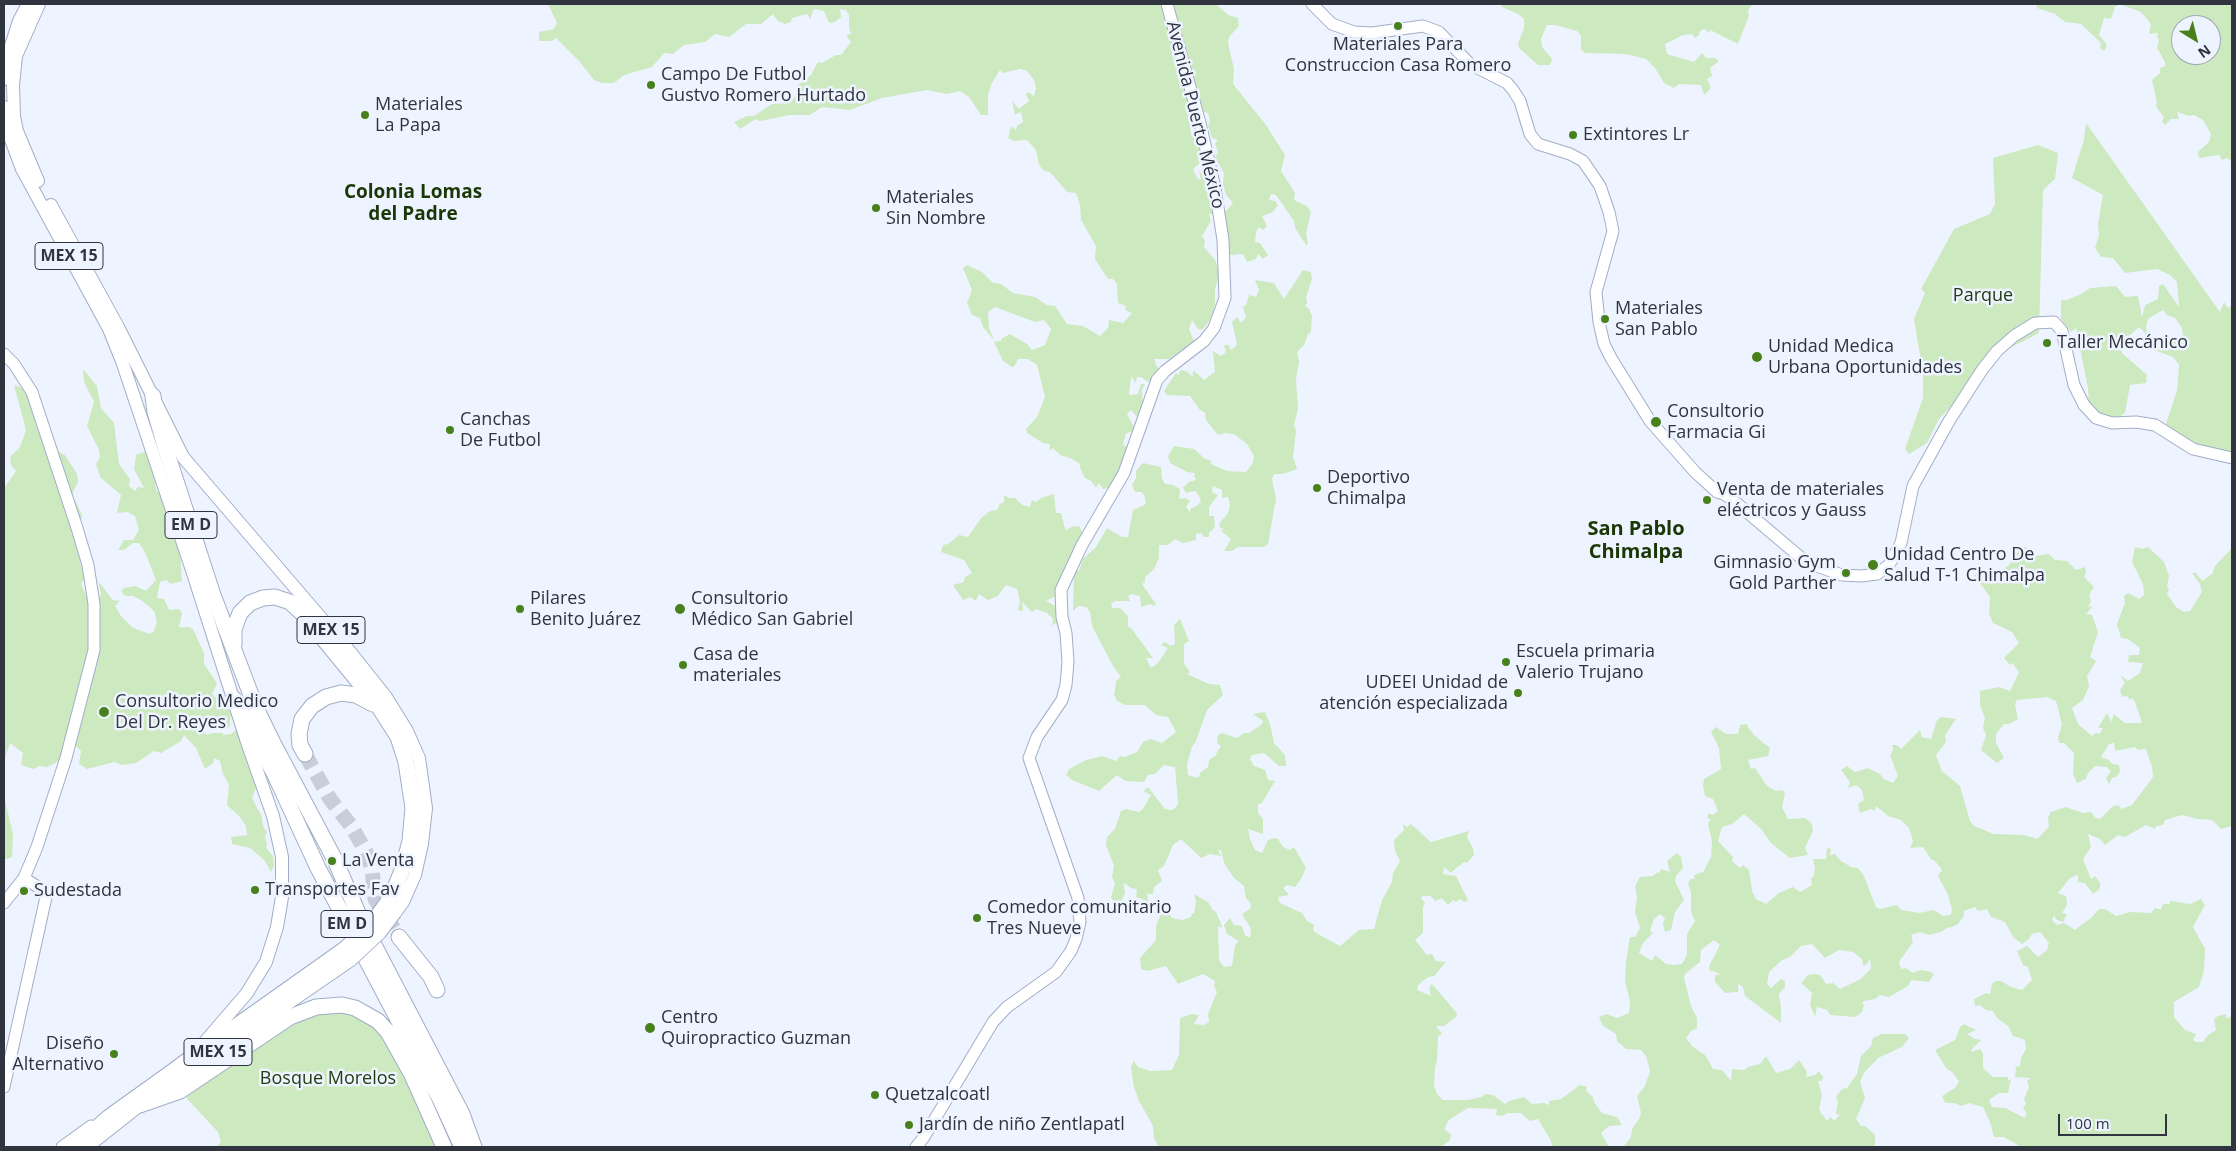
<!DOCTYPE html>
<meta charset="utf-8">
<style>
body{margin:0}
#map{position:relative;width:2236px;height:1151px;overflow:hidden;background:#eef4ff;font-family:"Open Sans",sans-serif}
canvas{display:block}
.frame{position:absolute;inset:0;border:5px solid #2f343f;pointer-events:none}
.north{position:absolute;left:2171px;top:15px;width:50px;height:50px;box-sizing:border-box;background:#eef4ff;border:1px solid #a2a7b2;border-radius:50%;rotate:144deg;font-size:14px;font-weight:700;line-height:20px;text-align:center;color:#2f343f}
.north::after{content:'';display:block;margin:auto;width:18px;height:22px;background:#48811b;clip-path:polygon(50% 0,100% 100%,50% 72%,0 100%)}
.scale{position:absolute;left:2058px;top:1114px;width:109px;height:22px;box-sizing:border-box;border:2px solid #2f343f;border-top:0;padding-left:6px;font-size:15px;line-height:18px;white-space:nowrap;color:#2f343f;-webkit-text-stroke:4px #eef4ff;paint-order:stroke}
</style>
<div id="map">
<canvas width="2236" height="1151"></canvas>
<div class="frame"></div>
<div class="north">N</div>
<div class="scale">100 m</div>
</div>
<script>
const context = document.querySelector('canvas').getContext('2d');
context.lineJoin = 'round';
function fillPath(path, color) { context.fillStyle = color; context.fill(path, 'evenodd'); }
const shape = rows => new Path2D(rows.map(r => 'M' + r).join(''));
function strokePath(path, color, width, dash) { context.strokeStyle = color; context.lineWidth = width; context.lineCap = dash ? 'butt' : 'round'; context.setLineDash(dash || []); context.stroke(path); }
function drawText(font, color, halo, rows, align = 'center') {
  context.font = font + ' "Open Sans",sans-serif'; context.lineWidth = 5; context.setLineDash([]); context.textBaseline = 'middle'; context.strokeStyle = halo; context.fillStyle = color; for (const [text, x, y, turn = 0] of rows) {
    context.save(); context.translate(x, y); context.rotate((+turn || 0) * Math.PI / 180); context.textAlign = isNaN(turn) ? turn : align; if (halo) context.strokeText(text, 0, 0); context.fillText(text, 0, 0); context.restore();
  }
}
const green = shape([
 [548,4,1216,4,1228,15,1238,18,1239,26,1229,37,1228,43,1234,69,1233,84,1266,125,1285,155,1281,171,1295,193,1294,200,1307,206,1311,212,1306,234,1308,244,1306,245,1295,228,1294,221,1276,195,1271,194,1269,200,1275,201,1278,205,1273,212,1262,216,1267,226,1263,230,1259,227,1256,232,1255,242,1260,243,1268,255,1263,259,1258,254,1256,259,1247,262,1243,254,1230,255,1227,251,1217,210,1226,211,1233,203,1226,195,1223,184,1224,173,1215,157,1218,152,1215,144,1218,140,1212,138,1208,126,1210,121,1208,113,1201,111,1190,125,1191,135,1200,136,1202,144,1199,164,1193,169,1197,178,1201,180,1199,170,1205,180,1205,188,1216,206,1212,209,1213,214,1209,214,1211,221,1202,236,1205,240,1204,247,1215,260,1220,273,1215,289,1215,305,1210,320,1202,330,1198,329,1192,320,1189,329,1194,341,1169,359,1154,359,1157,367,1164,372,1148,382,1141,377,1137,377,1136,383,1131,376,1129,395,1138,394,1141,384,1145,384,1142,390,1143,413,1137,417,1131,410,1127,414,1136,431,1126,433,1123,445,1131,448,1115,482,1111,482,1111,488,1103,489,1099,483,1096,488,1091,481,1085,478,1080,468,1080,464,1070,458,1060,455,1053,448,1049,451,1050,444,1043,443,1027,433,1026,429,1037,417,1045,397,1037,365,1028,359,1018,359,1014,367,1012,367,1003,361,994,342,1001,341,1001,339,1010,334,1027,344,1032,350,1045,345,1051,329,1044,320,1035,322,995,307,988,312,989,328,994,340,983,327,980,318,972,315,967,303,972,290,963,268,967,265,982,272,993,283,1001,284,1013,293,1035,297,1047,305,1055,306,1067,324,1083,326,1100,336,1108,328,1109,320,1123,323,1132,313,1125,310,1126,306,1118,303,1117,284,1113,279,1108,279,1095,259,1096,246,1081,220,1080,205,1076,193,1067,192,1050,172,1044,171,1039,165,1036,150,1027,140,1014,141,1008,138,1011,126,1016,130,1017,126,1023,122,1021,112,1015,115,1012,101,1019,109,1029,101,1026,94,1028,92,1034,96,1036,88,1034,80,1027,71,1020,69,1003,73,1000,70,992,83,988,95,988,115,981,115,969,97,960,91,947,94,927,90,882,98,850,110,822,107,810,115,790,115,760,121,756,119,740,129,734,122,747,116,754,116,772,104,790,103,796,95,798,85,811,75,818,62,822,63,836,55,841,55,851,42,846,35,851,34,849,28,849,15,846,10,840,9,841,17,835,22,829,23,824,11,814,9,810,19,807,14,792,18,791,22,785,24,778,21,773,14,761,24,746,24,729,37,715,34,705,42,684,45,673,54,664,53,652,67,624,75,614,83,602,83,594,80,579,61,556,38,552,41,539,41,539,32,554,29,557,23],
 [1501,4,1753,4,1748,10,1749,16,1738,44,1710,30,1710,33,1704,29,1700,31,1699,35,1695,38,1692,34,1683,35,1665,44,1667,54,1694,62,1702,53,1706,58,1715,58,1719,61,1710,68,1712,76,1707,79,1711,88,1704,95,1701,85,1679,84,1674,88,1664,83,1655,68,1646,59,1626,54,1585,53,1581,50,1581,36,1577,31,1555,25,1547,25,1541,39,1542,47,1552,59,1550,65,1538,65,1519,48,1518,44,1524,28,1524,19,1518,14,1502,7],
 [2036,4,2232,4,2232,162,2227,158,2222,160,2219,155,2199,158,2198,152,2209,142,2211,134,2203,120,2194,115,2189,116,2177,112,2179,119,2171,119,2165,125,2162,121,2164,118,2156,106,2157,103,2152,80,2160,73,2160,68,2165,66,2165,62,2157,48,2159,40,2157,37,2158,33,2149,34,2151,24,2141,12,2119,4,2115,7,2111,19,2104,18,2099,35,2107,45,2104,51,2100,48,2101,43,2081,24,2065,22,2055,14,2037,8],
 [2181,25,2211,25,2211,55,2181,55],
 [2086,123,2220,312,2224,302,2228,308,2232,306,2232,462,2166,431,2166,424,2177,390,2179,365,2173,357,2157,351,2149,337,2160,343,2183,337,2182,328,2175,318,2167,315,2163,310,2148,319,2146,327,2147,335,2139,327,2130,335,2122,337,2118,346,2123,354,2147,375,2146,383,2130,385,2125,413,2109,424,2089,409,2088,388,2076,328,2071,332,2061,319,2061,300,2067,300,2081,294,2090,288,2116,286,2125,297,2138,296,2142,317,2145,305,2158,299,2159,286,2163,284,2179,307,2177,282,2170,275,2157,269,2125,273,2113,258,2101,257,2095,248,2099,235,2098,224,2103,195,2072,178,2084,140],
 [2038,145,2058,153,2055,179,2043,190,2039,333,2002,352,1939,419,1927,443,1909,454,1905,449,1923,398,1923,374,1914,319,1925,293,1921,289,1954,229,1990,214,1995,204,1993,158],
 [1303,270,1311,272,1312,279,1306,297,1307,303,1305,306,1309,309,1312,316,1311,332,1308,334,1304,345,1297,352,1299,362,1296,379,1298,409,1294,425,1296,431,1293,457,1297,469,1283,474,1274,474,1272,479,1276,499,1268,544,1264,547,1238,547,1232,551,1224,551,1231,539,1221,531,1224,529,1220,528,1219,524,1228,513,1230,504,1228,497,1222,498,1222,490,1213,486,1212,492,1218,495,1209,507,1209,516,1214,516,1215,527,1209,533,1209,537,1204,537,1201,533,1196,534,1196,540,1183,543,1175,539,1168,545,1159,545,1159,558,1154,569,1145,577,1145,582,1142,584,1156,604,1154,606,1150,604,1141,607,1140,596,1131,594,1128,596,1130,601,1115,601,1111,604,1112,608,1120,608,1128,616,1128,627,1131,628,1153,658,1146,658,1151,668,1158,663,1168,648,1161,645,1165,642,1171,646,1175,644,1174,625,1180,619,1189,641,1184,644,1184,664,1190,672,1187,674,1209,684,1220,685,1223,695,1207,710,1196,741,1192,747,1187,764,1188,775,1198,778,1201,772,1208,767,1209,760,1215,756,1221,746,1217,743,1218,735,1222,733,1237,738,1244,733,1249,733,1261,725,1263,721,1253,714,1265,712,1270,724,1274,743,1285,755,1286,766,1279,766,1264,753,1252,755,1250,759,1254,766,1265,770,1268,780,1275,781,1262,803,1258,804,1258,813,1263,819,1263,834,1248,829,1250,839,1255,850,1262,853,1268,840,1274,838,1278,839,1283,847,1290,850,1294,847,1306,868,1301,879,1295,887,1287,885,1283,888,1289,895,1278,897,1280,903,1302,913,1307,921,1314,925,1313,930,1316,933,1340,946,1359,930,1374,929,1382,900,1392,882,1393,873,1400,861,1395,851,1394,840,1404,830,1403,824,1407,827,1411,824,1431,842,1469,831,1467,837,1473,848,1474,855,1467,863,1464,862,1455,869,1451,873,1444,867,1443,874,1456,876,1468,900,1464,902,1460,899,1456,902,1453,900,1448,905,1442,898,1435,901,1431,896,1423,896,1421,898,1425,903,1423,907,1423,933,1415,940,1427,955,1432,954,1436,961,1446,962,1434,976,1428,977,1418,985,1417,990,1431,996,1429,988,1432,984,1456,1012,1457,1016,1444,1026,1436,1026,1442,1034,1438,1036,1437,1062,1435,1066,1434,1085,1437,1094,1443,1100,1468,1100,1481,1097,1485,1094,1493,1095,1505,1104,1509,1101,1524,1097,1532,1104,1544,1103,1549,1105,1549,1101,1561,1099,1580,1085,1587,1087,1586,1091,1593,1097,1594,1102,1602,1113,1617,1117,1622,1125,1609,1126,1601,1133,1609,1147,1552,1147,1551,1141,1538,1119,1530,1121,1521,1113,1508,1113,1502,1116,1496,1115,1497,1109,1468,1108,1449,1120,1446,1125,1445,1130,1451,1134,1450,1140,1441,1147,1165,1147,1163,1146,1159,1147,1154,1138,1153,1126,1139,1101,1134,1087,1131,1067,1134,1061,1138,1067,1150,1071,1172,1070,1179,1055,1180,1018,1192,1014,1199,1015,1194,1024,1204,1025,1209,1022,1208,1014,1217,992,1214,986,1215,981,1203,974,1178,984,1166,966,1147,971,1141,969,1140,958,1156,940,1156,926,1163,909,1167,910,1172,918,1182,920,1191,917,1192,913,1194,914,1196,901,1194,894,1208,902,1213,910,1216,912,1222,926,1222,928,1218,926,1219,960,1224,967,1232,966,1235,945,1239,941,1227,934,1224,925,1230,918,1234,925,1242,926,1245,935,1250,938,1251,929,1242,914,1250,909,1251,904,1246,898,1244,886,1234,878,1224,863,1221,850,1218,850,1221,856,1210,854,1201,858,1181,839,1173,845,1164,866,1158,870,1162,881,1154,887,1153,894,1147,894,1149,905,1144,909,1143,899,1136,897,1137,889,1131,888,1124,883,1125,893,1120,904,1116,907,1111,897,1115,884,1112,877,1114,866,1106,845,1107,837,1115,829,1121,811,1126,809,1139,812,1143,809,1151,795,1143,791,1148,787,1165,809,1172,810,1176,807,1178,803,1175,767,1164,765,1155,774,1148,775,1144,782,1125,781,1117,775,1099,791,1072,780,1066,775,1069,769,1086,760,1102,756,1116,761,1120,756,1125,757,1137,752,1143,742,1151,739,1162,743,1176,732,1168,717,1156,715,1145,705,1125,705,1117,701,1114,695,1116,681,1121,677,1113,666,1092,626,1090,612,1086,607,1079,606,1073,611,1074,572,1058,595,1046,601,1059,608,1060,628,1055,623,1052,626,1053,619,1047,613,1036,609,1032,612,1022,602,1023,611,1018,610,1020,601,1017,589,1006,585,998,596,988,600,979,594,976,601,970,597,963,600,953,585,964,582,965,577,972,573,964,560,941,552,943,545,948,544,959,535,968,537,981,518,990,511,997,510,1000,504,1004,502,1004,495,1009,498,1015,498,1022,505,1030,507,1032,500,1036,502,1041,498,1054,494,1056,513,1061,513,1065,528,1067,530,1071,527,1079,526,1084,535,1083,539,1072,552,1074,570,1079,571,1083,559,1096,547,1107,528,1122,537,1128,537,1133,510,1146,504,1144,495,1141,492,1135,492,1132,485,1136,478,1136,471,1143,463,1161,467,1162,479,1165,484,1173,485,1180,489,1179,499,1186,498,1190,501,1186,507,1190,512,1191,508,1195,507,1201,502,1199,496,1195,491,1186,493,1183,488,1190,481,1193,481,1196,479,1194,476,1195,473,1187,472,1170,463,1168,456,1174,446,1194,449,1205,459,1210,460,1211,464,1227,471,1246,472,1253,463,1254,456,1247,444,1234,434,1225,433,1218,435,1206,420,1205,413,1200,410,1190,396,1167,395,1164,391,1176,373,1179,375,1180,370,1186,371,1193,377,1193,370,1204,380,1215,372,1213,351,1221,356,1226,352,1224,345,1229,345,1230,350,1234,348,1237,344,1232,322,1237,317,1241,323,1246,317,1243,307,1246,305,1249,295,1256,297,1259,290,1255,280,1274,283,1284,299],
 [83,369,97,386,101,408,114,423,119,464,130,479,129,486,135,491,138,487,144,488,134,469,136,455,146,451,159,474,155,485,157,491,171,509,169,531,180,550,182,581,171,584,166,580,160,582,157,598,164,599,169,610,179,609,182,613,179,627,185,628,186,626,193,629,204,653,204,664,217,683,212,694,226,709,231,708,230,726,225,730,223,719,203,730,206,735,213,733,223,733,223,735,231,734,237,729,257,786,252,798,262,817,263,826,267,832,265,837,267,844,266,848,273,856,274,866,271,872,265,861,250,848,232,844,231,837,247,835,246,826,240,817,227,805,229,785,223,774,220,761,214,758,213,763,205,769,196,748,184,735,181,741,161,753,154,751,136,763,122,765,114,762,87,769,79,764,81,751,73,743,67,754,54,764,46,767,40,766,33,769,21,765,23,753,10,743,4,761,4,488,16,471,11,465,10,457,20,447,26,430,14,385,22,388,35,409,35,423,40,435,48,441,54,449,65,455,77,474,78,482,72,494,82,515,81,520,71,527,82,569,86,577,81,584,91,607,96,628,100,615,96,605,101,594,98,581,113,600,120,601,115,606,121,616,133,628,150,634,154,631,157,622,154,611,141,600,133,596,125,596,121,591,124,588,135,586,146,591,156,580,145,552,139,543,133,543,124,550,118,550,124,540,133,540,139,530,135,516,127,512,117,513,121,495,100,477,96,464,100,457,99,450,87,426,94,402,84,382],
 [2026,547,2035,556,2049,554,2055,560,2067,561,2076,570,2085,567,2086,572,2084,577,2094,587,2089,595,2091,601,2088,607,2093,606,2086,614,2092,615,2098,632,2090,657,2096,661,2087,676,2089,686,2083,700,2072,708,2078,724,2092,736,2096,733,2100,734,2103,728,2098,728,2107,713,2111,722,2114,714,2125,723,2142,723,2135,702,2132,698,2130,700,2127,696,2122,697,2120,690,2125,683,2120,675,2128,681,2140,673,2143,663,2128,662,2129,655,2139,655,2140,648,2128,639,2121,638,2117,624,2125,603,2124,596,2128,593,2139,599,2144,595,2143,584,2132,562,2135,547,2142,549,2148,547,2164,562,2169,576,2167,586,2169,589,2167,594,2176,607,2184,612,2190,611,2202,592,2200,584,2192,573,2196,573,2202,581,2212,574,2215,566,2232,548,2232,826,2221,829,2212,820,2198,819,2182,815,2165,820,2163,825,2156,826,2155,829,2146,825,2125,837,2118,835,2105,845,2100,839,2088,834,2091,847,2083,859,2091,879,2095,876,2100,883,2100,889,2093,894,2085,883,2078,882,2078,875,2070,878,2058,893,2066,896,2067,905,2062,913,2067,914,2063,922,2057,920,2054,916,2052,920,2057,925,2064,923,2075,930,2092,917,2099,909,2105,909,2116,916,2130,912,2151,913,2156,907,2157,909,2161,909,2163,904,2170,904,2170,901,2190,904,2201,899,2205,905,2193,927,2205,949,2204,971,2199,987,2174,1002,2174,1017,2185,1030,2196,1034,2193,1040,2196,1042,2203,1042,2207,1036,2216,1030,2214,1019,2218,1016,2226,1014,2226,1018,2232,1017,2232,1147,2018,1147,2018,1145,2004,1137,1994,1137,1990,1122,1983,1107,1969,1103,1962,1106,1954,1103,1945,1103,1942,1096,1955,1088,1959,1081,1952,1072,1946,1068,1935,1050,1955,1040,1960,1027,1964,1024,1976,1030,1967,1034,1975,1039,1981,1040,1972,1049,1971,1052,1980,1049,1983,1053,1983,1068,1993,1077,2008,1077,2008,1081,2011,1079,2008,1093,1999,1093,1989,1100,1992,1107,2005,1108,2025,1118,2026,1112,2023,1108,2026,1104,2024,1099,2029,1087,2027,1081,2031,1078,2015,1077,2016,1067,2020,1066,2021,1058,2026,1049,2025,1040,2013,1036,2008,1026,1997,1018,1993,1011,1986,1010,1980,1005,1975,1006,1974,999,1986,993,1990,994,1992,984,1995,981,2001,981,2011,987,2022,990,2032,980,2028,967,2023,965,2017,951,2027,946,2038,957,2047,950,2049,943,2040,932,2032,934,2029,939,2022,944,2013,937,2005,922,1991,917,1987,909,1978,911,1975,907,1964,911,1964,916,1957,925,1947,928,1941,932,1929,935,1920,932,1911,935,1913,942,1899,962,1901,969,1906,968,1913,973,1920,970,1928,971,1934,974,1929,982,1911,980,1908,986,1889,997,1880,995,1875,999,1864,1001,1862,1003,1864,1005,1862,1012,1855,1017,1830,1015,1827,1010,1817,1007,1815,1017,1810,1005,1812,993,1801,983,1808,975,1813,974,1820,975,1826,984,1833,983,1840,989,1861,979,1871,968,1870,958,1867,964,1863,966,1862,959,1853,952,1839,950,1825,958,1812,944,1801,946,1790,957,1782,960,1769,972,1767,984,1771,988,1781,979,1785,981,1785,987,1779,994,1781,1008,1781,1023,1745,996,1743,987,1738,984,1738,992,1725,993,1715,982,1715,975,1720,975,1716,972,1710,971,1709,966,1720,945,1714,940,1701,950,1700,962,1686,973,1684,978,1691,1006,1697,1018,1697,1029,1692,1030,1686,1038,1692,1046,1706,1056,1713,1069,1722,1070,1731,1081,1732,1069,1744,1070,1748,1067,1760,1064,1766,1056,1776,1073,1790,1069,1799,1060,1807,1072,1806,1077,1815,1075,1819,1071,1823,1077,1822,1081,1818,1081,1822,1095,1819,1110,1827,1121,1831,1117,1834,1121,1840,1115,1836,1114,1838,1102,1836,1097,1842,1089,1847,1088,1857,1074,1861,1056,1871,1046,1873,1038,1882,1034,1905,1034,1909,1038,1902,1047,1878,1058,1864,1073,1860,1082,1865,1098,1856,1119,1861,1126,1865,1126,1875,1135,1875,1147,1623,1147,1631,1137,1632,1129,1639,1119,1641,1113,1637,1096,1645,1086,1650,1071,1646,1056,1641,1050,1626,1049,1617,1041,1616,1034,1603,1026,1599,1017,1606,1014,1617,1018,1629,1013,1630,1001,1625,982,1626,962,1630,937,1635,937,1640,928,1635,912,1637,897,1635,886,1640,877,1653,876,1658,872,1659,874,1661,869,1670,872,1667,861,1677,853,1681,857,1683,868,1676,876,1675,881,1684,900,1675,912,1671,930,1665,932,1663,924,1665,918,1660,914,1654,919,1650,931,1653,933,1643,943,1639,953,1652,961,1655,955,1666,964,1674,965,1682,964,1687,955,1687,934,1695,921,1691,912,1691,893,1688,883,1691,879,1695,879,1694,875,1703,872,1711,857,1712,841,1708,824,1711,819,1708,819,1708,813,1713,815,1718,811,1713,799,1705,796,1703,786,1704,779,1721,769,1719,748,1711,732,1716,727,1726,734,1738,734,1740,725,1747,724,1747,726,1755,736,1770,748,1768,756,1748,760,1751,769,1755,768,1767,786,1776,791,1783,790,1785,794,1782,807,1788,819,1805,818,1812,824,1813,831,1805,848,1808,855,1790,858,1771,843,1761,829,1744,814,1732,824,1722,827,1718,841,1733,857,1732,861,1740,868,1743,865,1749,870,1752,891,1756,899,1766,904,1779,893,1793,887,1800,892,1812,885,1811,878,1814,876,1815,868,1813,859,1826,859,1827,848,1831,849,1830,855,1835,854,1841,861,1851,867,1858,868,1864,876,1876,907,1880,909,1897,905,1901,910,1919,913,1934,910,1943,916,1951,915,1952,909,1948,895,1938,876,1942,870,1935,861,1931,859,1923,847,1910,848,1913,841,1909,828,1901,820,1888,816,1876,806,1875,811,1871,809,1860,813,1858,804,1864,800,1862,790,1856,785,1848,788,1850,782,1841,770,1847,766,1855,772,1868,768,1880,774,1884,779,1893,783,1898,776,1890,755,1893,750,1892,745,1897,745,1901,749,1920,730,1922,737,1931,739,1937,720,1941,717,1956,719,1945,735,1946,742,1936,755,1942,771,1960,786,1970,821,1974,826,1994,834,2024,835,2037,839,2049,827,2048,817,2051,812,2066,807,2083,813,2091,812,2095,818,2100,819,2112,807,2118,805,2121,809,2132,805,2153,777,2152,767,2146,749,2138,750,2135,747,2115,751,2114,743,2109,744,2101,757,2109,760,2112,764,2119,765,2120,772,2116,777,2112,778,2109,784,2106,778,2111,771,2106,767,2095,766,2088,773,2086,779,2077,783,2073,774,2074,753,2064,743,2059,743,2058,737,2062,725,2056,701,2047,697,2017,700,2015,704,2018,719,2009,724,2004,724,1996,734,1996,743,2004,758,1997,763,1981,750,1986,735,1983,728,1985,718,1980,705,1980,691,1999,687,2010,691,2019,672,2012,663,2010,665,2004,658,2019,643,2012,632,1993,623,1989,613,1990,597,1974,575,2002,570,2009,565,2021,548],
 [4,796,13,834,12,857,7,859,4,859],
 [342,1010,372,1023,385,1038,412,1089,438,1147,216,1147,221,1142,218,1132,180,1091,295,1018,313,1012]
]);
const highwayTunnel = shape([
 [305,754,330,799,352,827,367,854,372,869,375,899,399,937]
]);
const secondary = shape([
 [1312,4,1332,24,1354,32,1372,33,1423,26,1439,32,1470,64,1507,83,1513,90,1520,101,1530,134,1538,144,1570,154,1583,161,1600,186,1609,212,1613,231,1596,292,1599,322,1604,344,1611,358,1650,421,1695,472,1717,492,1724,494,1734,501,1800,557,1814,565,1842,575,1861,576,1877,574,1889,565,1901,543,1913,486,1949,421,1982,370,1997,351,2014,336,2035,323,2054,322,2062,331,2074,385,2084,405,2096,418,2112,423,2136,422,2155,425,2193,449,2232,458],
 [4,354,14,364,32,392,77,528,88,565,94,604,94,650,66,758,37,847,24,878,4,903],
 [4,1087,46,897,41,889,24,878],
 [62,1147,91,1126],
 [916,1147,924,1137,993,1022,1007,1007,1056,972,1071,951,1076,939,1080,922,1078,898,1029,758,1037,737,1062,700,1066,685,1068,662,1066,633,1062,617,1061,590,1082,545,1124,473,1157,380,1165,371,1204,341,1214,328,1225,298,1223,240,1215,188,1200,123,1167,4]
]);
const primary = shape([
 [4,79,9,52,19,21,28,4],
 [4,107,7,129,22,169,109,329,122,361,192,570,247,742,273,816,282,857,282,897,277,927,266,962,247,993,204,1043],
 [38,181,17,131,14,117,13,85,16,56,39,4],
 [51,205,118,327,183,457,351,653,386,697,407,731,419,758,426,808,422,844,415,875,403,902,395,913],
 [73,1147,108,1116,186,1060],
 [87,1147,140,1105,351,960]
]);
const highway = shape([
 [153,396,155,412,166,450,213,595,256,708,273,743,335,860,361,920,462,1114,474,1147],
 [234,645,234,629,240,613,250,603,263,598,275,597,290,602,303,614,377,704,398,737,406,762,413,808,410,841,403,868,392,895,387,903],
 [234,699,275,775,318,868,440,1099,462,1147],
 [305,754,300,745,299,734,302,719,312,706,326,697,341,693,356,695,373,704],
 [399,937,431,977,437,990],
 [180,1066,345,949],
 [140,1105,180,1091,290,1017,316,1007,342,1005,355,1008,378,1021,388,1032,411,1073,444,1147]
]);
const primaryBridge = shape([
 [351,960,380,933,395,913]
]);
const highwayBridge = shape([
 [345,949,372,924,387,903]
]);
const markers = [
 [1398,26,5,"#48811b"],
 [651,85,5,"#48811b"],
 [365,115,5,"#48811b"],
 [1573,135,5,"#48811b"],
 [876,208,5,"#48811b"],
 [1605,319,5,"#48811b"],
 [2047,343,5,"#48811b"],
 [1757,357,6,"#48811b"],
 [1656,422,6,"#48811b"],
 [450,430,5,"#48811b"],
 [1317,488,5,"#48811b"],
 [1707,500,5,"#48811b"],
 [1873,565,6,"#48811b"],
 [1846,573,5,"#48811b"],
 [520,609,5,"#48811b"],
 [680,609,6,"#48811b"],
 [1506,662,5,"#48811b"],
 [683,665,5,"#48811b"],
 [1518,693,5,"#48811b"],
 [104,712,6,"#48811b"],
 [332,861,5,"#48811b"],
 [255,890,5,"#48811b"],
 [24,891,5,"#48811b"],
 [977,918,5,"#48811b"],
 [650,1028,6,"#48811b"],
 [114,1054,5,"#48811b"],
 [875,1095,5,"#48811b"],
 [909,1125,5,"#48811b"]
];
const shields = [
 [69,256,68],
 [191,525,52],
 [331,630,68],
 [347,924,52],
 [218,1052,68]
];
const shieldNames = [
 ["MEX 15",69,256],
 ["EM D",191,525],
 ["MEX 15",331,630],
 ["EM D",347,924],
 ["MEX 15",218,1052]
];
const poiNames = [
 ["Materiales Para",1398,45,"center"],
 ["Construccion Casa Romero",1398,66,"center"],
 ["Campo De Futbol",661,75],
 ["Gustvo Romero Hurtado",661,96],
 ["Materiales",375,105],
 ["La Papa",375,126],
 ["Extintores Lr",1583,135],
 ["Materiales",886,198],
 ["Sin Nombre",886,219],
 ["Materiales",1615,309],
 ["San Pablo",1615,330],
 ["Taller Mecánico",2057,343],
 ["Unidad Medica",1768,347],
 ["Urbana Oportunidades",1768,368],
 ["Consultorio",1667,412],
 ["Farmacia Gi",1667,433],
 ["Canchas",460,420],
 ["De Futbol",460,441],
 ["Deportivo",1327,478],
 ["Chimalpa",1327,499],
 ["Venta de materiales",1717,490],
 ["eléctricos y Gauss",1717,511],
 ["Unidad Centro De",1884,555],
 ["Salud T-1 Chimalpa",1884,576],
 ["Gimnasio Gym",1836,563,"right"],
 ["Gold Parther",1836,584,"right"],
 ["Pilares",530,599],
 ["Benito Juárez",530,620],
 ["Consultorio",691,599],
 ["Médico San Gabriel",691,620],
 ["Escuela primaria",1516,652],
 ["Valerio Trujano",1516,673],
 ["Casa de",693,655],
 ["materiales",693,676],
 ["UDEEI Unidad de",1508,683,"right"],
 ["atención especializada",1508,704,"right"],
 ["Consultorio Medico",115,702],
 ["Del Dr. Reyes",115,723],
 ["La Venta",342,861],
 ["Transportes Fav",265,890],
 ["Sudestada",34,891],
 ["Comedor comunitario",987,908],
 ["Tres Nueve",987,929],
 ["Centro",661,1018],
 ["Quiropractico Guzman",661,1039],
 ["Diseño",104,1044,"right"],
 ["Alternativo",104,1065,"right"],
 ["Quetzalcoatl",885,1095],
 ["Jardín de niño Zentlapatl",919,1125]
];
const streetNames = [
 ["Avenida Puerto México",1195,115,76]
];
const parkNames = [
 ["Parque",1983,296],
 ["Bosque Morelos",328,1079]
];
const neighbourhoodNames = [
 ["Colonia Lomas",413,193],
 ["del Padre",413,215]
];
const quarterNames = [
 ["San Pablo",1636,529],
 ["Chimalpa",1636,552]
];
fillPath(green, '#cde9bf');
strokePath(highwayTunnel, '#c8ced9', 15, [15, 8]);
strokePath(secondary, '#a1adc7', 13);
strokePath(primary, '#a1adc7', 14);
strokePath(highway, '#a1adc7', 17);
strokePath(secondary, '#fff', 11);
strokePath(primary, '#fff', 12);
strokePath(highway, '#fff', 15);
strokePath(primaryBridge, '#a1adc7', 14, []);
strokePath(highwayBridge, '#a1adc7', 17, []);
strokePath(primaryBridge, '#fff', 12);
strokePath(highwayBridge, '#fff', 15);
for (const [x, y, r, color] of markers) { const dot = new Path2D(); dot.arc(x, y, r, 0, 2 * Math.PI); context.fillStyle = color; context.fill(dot); strokePath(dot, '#eef4ff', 2); }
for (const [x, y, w] of shields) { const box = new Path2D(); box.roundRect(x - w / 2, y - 13.5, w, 27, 4); context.fillStyle = '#eef4ff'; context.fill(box); strokePath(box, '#2f343f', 1); }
drawText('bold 16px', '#2f343f', null, shieldNames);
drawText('18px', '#2f343f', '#eef4ff', poiNames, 'left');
drawText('18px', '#2f343f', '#eef4ff', streetNames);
drawText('18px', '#213d0e', '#eef4ff', parkNames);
drawText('bold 19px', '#1b3706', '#eef4ff', neighbourhoodNames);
drawText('bold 20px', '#1b3706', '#eef4ff', quarterNames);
</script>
